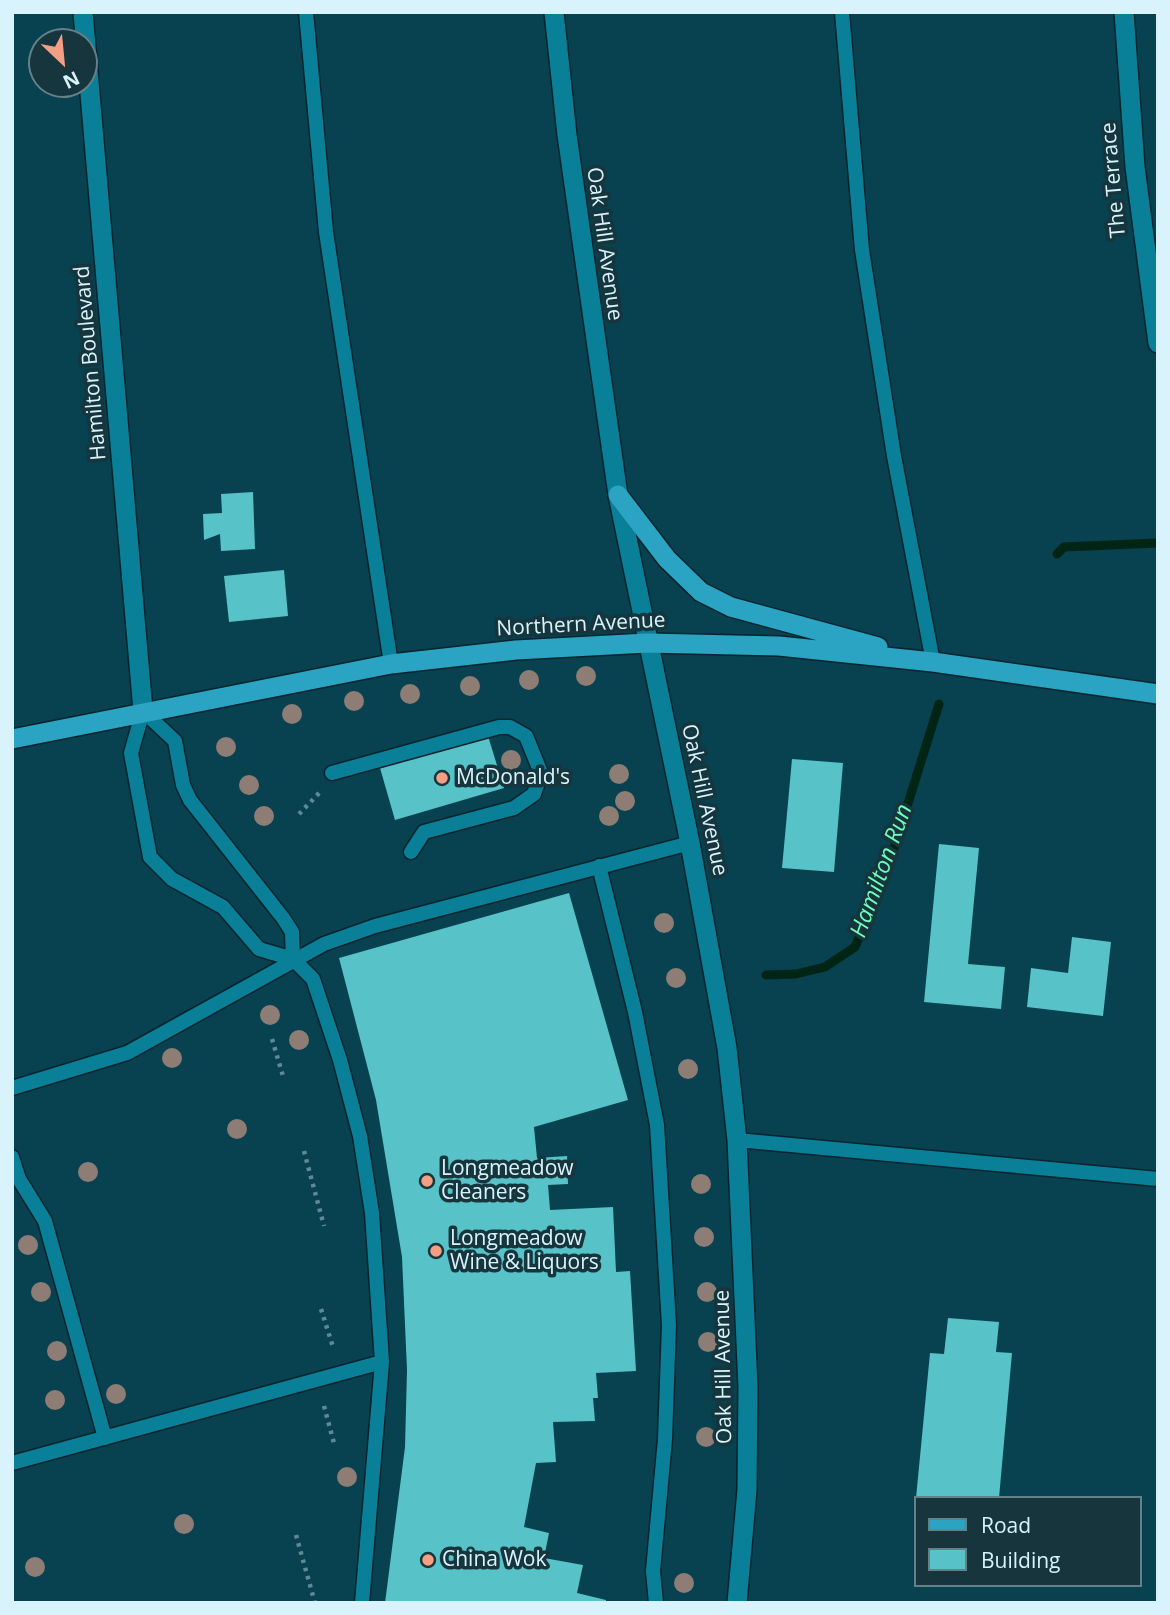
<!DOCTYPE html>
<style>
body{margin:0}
#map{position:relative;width:1170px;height:1615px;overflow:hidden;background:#08414f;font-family:"Open Sans",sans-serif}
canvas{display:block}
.frame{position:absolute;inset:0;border:14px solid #d9f3fc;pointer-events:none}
.legend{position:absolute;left:914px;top:1496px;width:228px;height:91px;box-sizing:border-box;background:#16353d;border:2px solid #648189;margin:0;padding:9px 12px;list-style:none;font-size:21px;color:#d9f3fc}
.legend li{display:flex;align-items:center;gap:14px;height:35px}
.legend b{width:35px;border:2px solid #648189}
.north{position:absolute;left:28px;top:28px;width:70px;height:70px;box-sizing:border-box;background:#16353d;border:2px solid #648189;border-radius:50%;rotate:154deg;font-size:19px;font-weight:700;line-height:28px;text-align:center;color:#d9f3fc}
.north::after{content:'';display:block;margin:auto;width:24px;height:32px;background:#f39f83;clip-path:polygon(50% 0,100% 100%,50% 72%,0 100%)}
</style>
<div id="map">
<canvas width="1170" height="1615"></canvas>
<div class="frame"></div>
<ul class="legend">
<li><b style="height:9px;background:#2aa4c2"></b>Road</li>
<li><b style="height:19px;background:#57c2c7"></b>Building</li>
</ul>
<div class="north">N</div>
</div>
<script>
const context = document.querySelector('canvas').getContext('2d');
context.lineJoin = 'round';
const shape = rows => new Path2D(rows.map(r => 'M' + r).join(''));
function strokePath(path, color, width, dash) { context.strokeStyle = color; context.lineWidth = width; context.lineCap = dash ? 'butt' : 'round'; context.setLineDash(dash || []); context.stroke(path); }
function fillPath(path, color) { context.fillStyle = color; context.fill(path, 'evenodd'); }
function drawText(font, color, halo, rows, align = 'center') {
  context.font = font + ' "Open Sans",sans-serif'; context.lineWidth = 7; context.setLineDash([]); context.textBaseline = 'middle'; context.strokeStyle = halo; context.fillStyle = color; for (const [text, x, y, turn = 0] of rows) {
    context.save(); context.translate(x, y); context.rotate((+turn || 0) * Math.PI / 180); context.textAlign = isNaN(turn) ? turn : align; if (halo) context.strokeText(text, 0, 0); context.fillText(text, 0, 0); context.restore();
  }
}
const stream = shape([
 [1057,554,1064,547,1157,543],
 [766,975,796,974,825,967,855,947,885,877,939,704]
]);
const building = shape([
 [253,492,255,549,221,551,220,534,204,540,203,514,222,513,221,494],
 [284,570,288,616,229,622,224,576],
 [488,736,504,788,395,820,380,768],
 [792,759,843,763,834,872,782,868],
 [939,844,979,848,968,964,1005,967,1001,1009,924,1002],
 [569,893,628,1100,534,1127,537,1158,567,1156,568,1184,548,1185,550,1210,613,1207,616,1272,630,1271,636,1371,596,1373,598,1398,593,1398,595,1421,553,1422,556,1462,536,1463,524,1527,549,1533,544,1558,583,1565,577,1593,606,1600,606,1603,385,1603,405,1447,407,1370,402,1257,376,1100,339,958],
 [1072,937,1111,942,1103,1016,1027,1007,1031,968,1068,973],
 [948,1318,999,1322,996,1352,1012,1353,999,1498,916,1498,930,1353,944,1354]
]);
const path = shape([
 [299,814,321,791],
 [272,1039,283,1076],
 [304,1151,324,1226],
 [321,1309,333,1347],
 [324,1406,335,1447],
 [296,1535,315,1603]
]);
const service = shape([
 [306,12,326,232,391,664],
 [842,12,862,250,894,456,933,662],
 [332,773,499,727,510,727,526,736,541,773,534,794,514,808,424,832,411,852],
 [599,866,635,1012,657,1125,669,1325,665,1439,653,1571,656,1603],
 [293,959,292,932,283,918,190,800,183,785,175,741,143,711,131,753,150,857,172,879,223,907,259,949,293,959,313,979,340,1060,360,1136,372,1213,382,1362,362,1603],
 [12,1088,127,1053,324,944,375,926,690,843],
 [737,1140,1158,1179],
 [12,1157,19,1179,45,1221,105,1438],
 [12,1463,382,1362]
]);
const minor = shape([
 [83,12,143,711],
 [1124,12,1135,167,1158,343]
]);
const tertiary = shape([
 [554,12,567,135,618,495,690,843,727,1048,737,1140,748,1387,747,1490,737,1603]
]);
const primary = shape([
 [618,495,667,559,701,592,731,607,878,647],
 [12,739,391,664,516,650,647,643,779,646,933,662,1158,694]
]);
const trees = [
 [586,676],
 [529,680],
 [470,686],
 [410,694],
 [354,701],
 [292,714],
 [226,747],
 [511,760],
 [619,774],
 [249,785],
 [625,801],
 [264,816],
 [609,816],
 [664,923],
 [676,978],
 [270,1015],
 [299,1040],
 [172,1058],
 [688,1069],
 [237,1129],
 [88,1172],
 [701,1184],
 [704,1237],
 [28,1245],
 [41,1292],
 [707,1292],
 [708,1342],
 [57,1351],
 [116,1394],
 [55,1400],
 [706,1437],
 [347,1477],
 [184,1524],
 [35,1567],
 [684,1583]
];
const markers = [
 [442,778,7,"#f39f83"],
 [427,1181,7,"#f39f83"],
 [436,1251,7,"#f39f83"],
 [428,1560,7,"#f39f83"]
];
const streetNames = [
 ["The Terrace",1114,180,-95],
 ["Oak Hill Avenue",604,244,82],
 ["Hamilton Boulevard",91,363,-95],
 ["Northern Avenue",581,625,-3],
 ["Oak Hill Avenue",704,800,78],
 ["Oak Hill Avenue",724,1367,-91]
];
const poiNames = [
 ["McDonald's",456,778],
 ["Longmeadow",441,1169],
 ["Cleaners",441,1193],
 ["Longmeadow",450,1239],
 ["Wine & Liquors",450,1263],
 ["China Wok",442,1560]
];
const waterNames = [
 ["Hamilton Run",882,871,-70]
];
strokePath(stream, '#012515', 9);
fillPath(building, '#57c2c7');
strokePath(service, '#06252e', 17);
strokePath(minor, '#06252e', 22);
strokePath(tertiary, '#06252e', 22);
strokePath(primary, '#06252e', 22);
strokePath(path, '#5e8a96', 4.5, [3.5, 5]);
strokePath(service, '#097f98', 14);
strokePath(minor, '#097f98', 19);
strokePath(tertiary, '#097f98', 19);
strokePath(primary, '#2aa4c2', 19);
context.fillStyle = '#8d7d75';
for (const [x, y] of trees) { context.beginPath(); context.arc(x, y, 10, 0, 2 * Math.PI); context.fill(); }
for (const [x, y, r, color] of markers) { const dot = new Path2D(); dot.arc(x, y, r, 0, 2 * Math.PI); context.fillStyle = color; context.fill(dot); strokePath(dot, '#16353d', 2.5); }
drawText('21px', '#d9f3fc', '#16353d', streetNames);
drawText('21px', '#d9f3fc', '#16353d', poiNames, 'left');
drawText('italic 23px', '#6dfeb7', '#16353d', waterNames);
</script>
